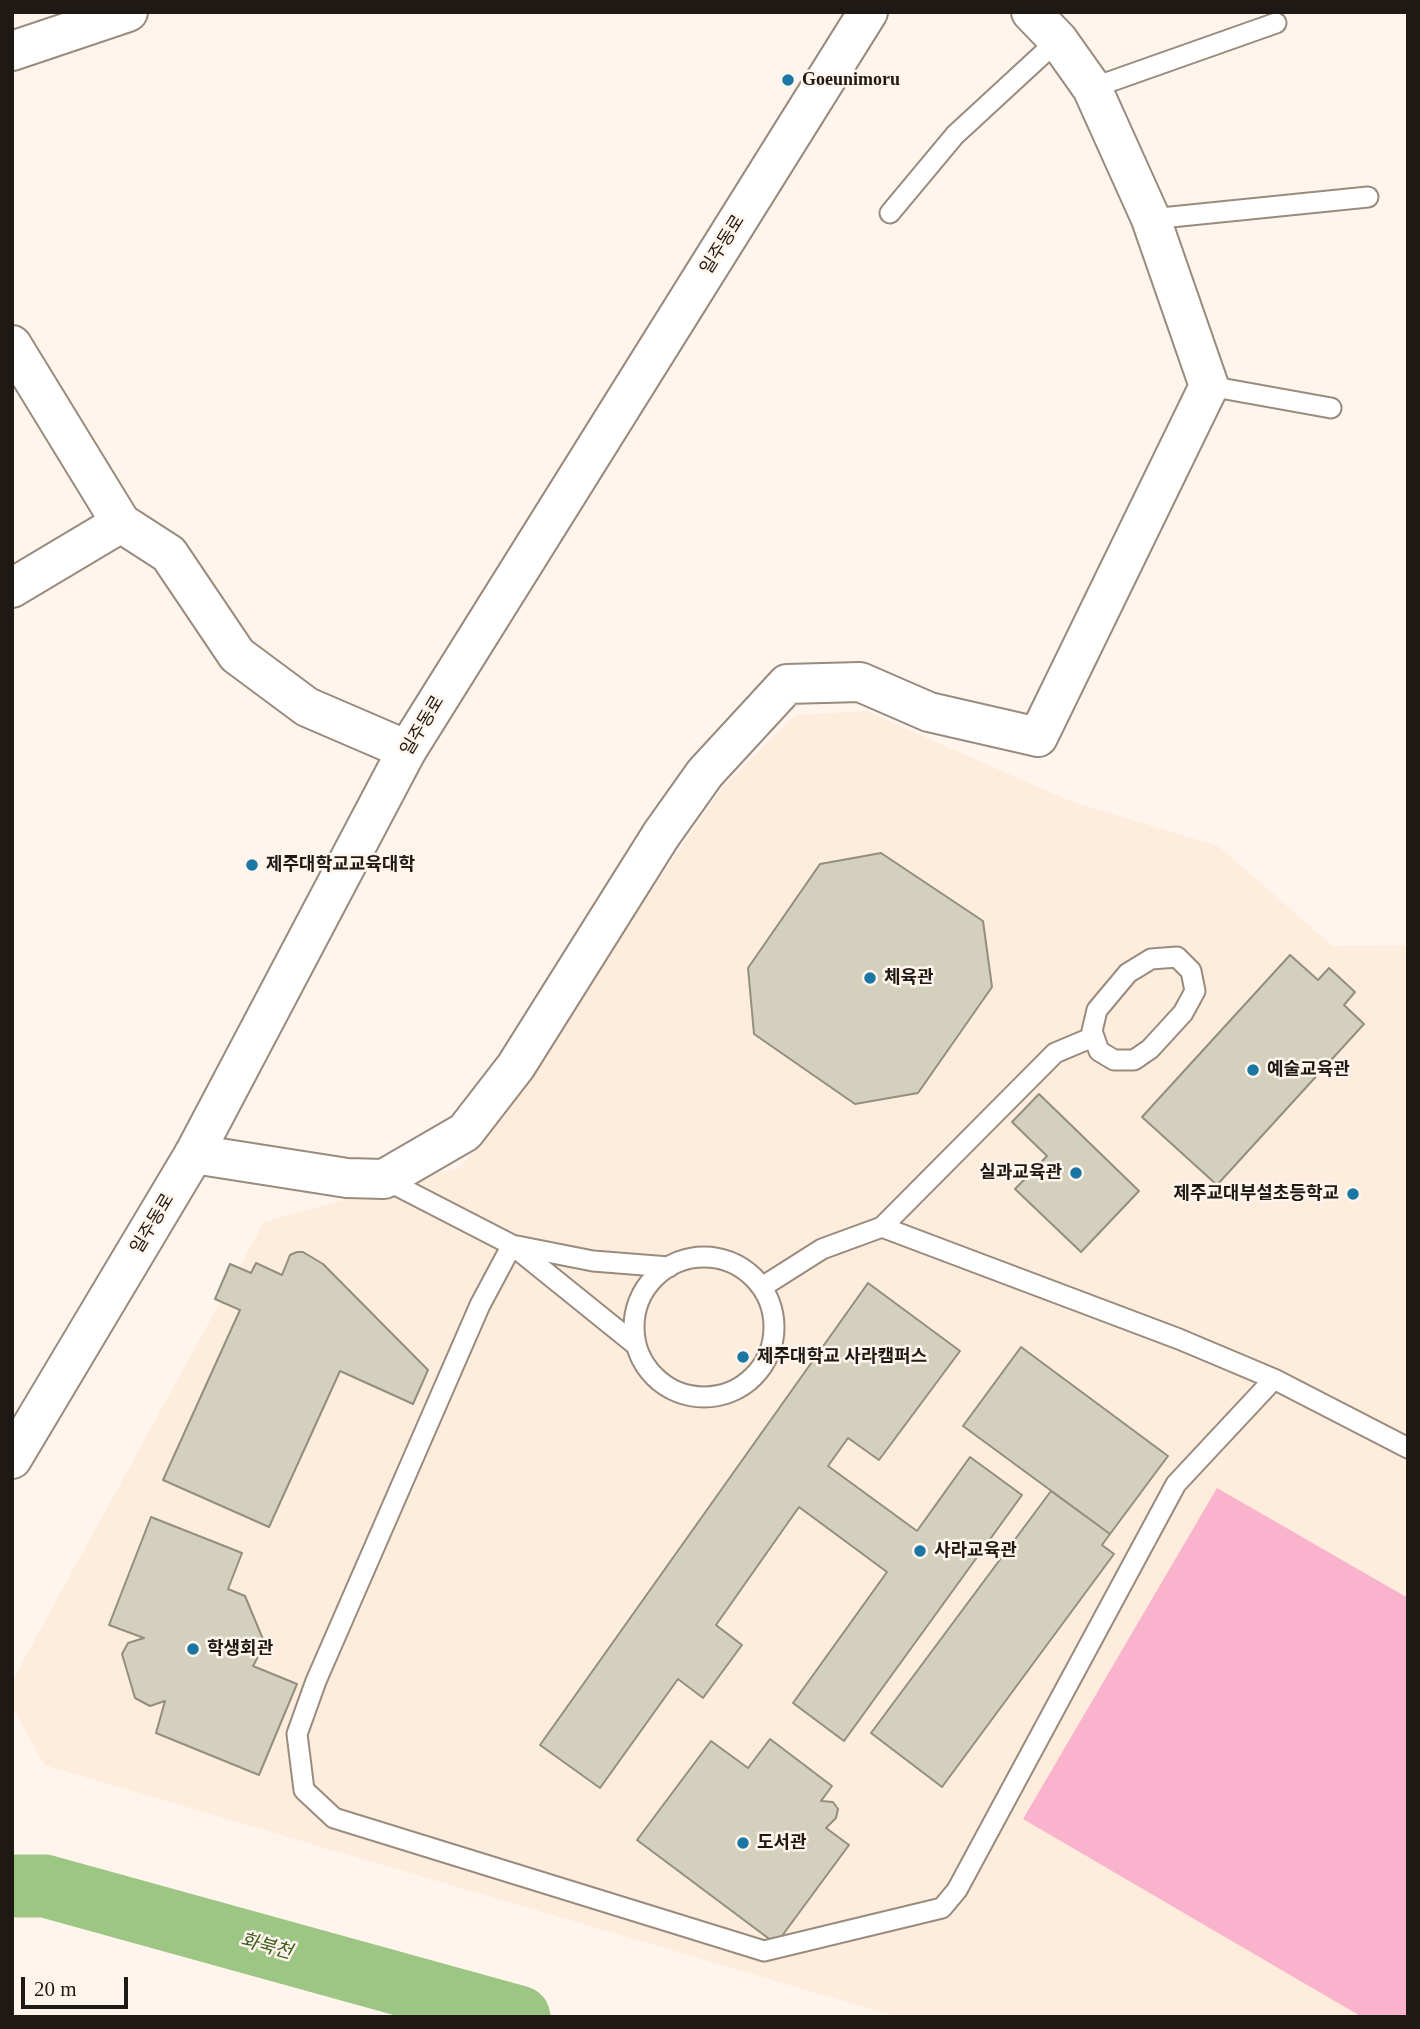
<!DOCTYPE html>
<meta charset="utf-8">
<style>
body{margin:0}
#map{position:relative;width:1420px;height:2029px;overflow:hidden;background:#fff5ed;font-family:"Times New Roman",serif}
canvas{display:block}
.frame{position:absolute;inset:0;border:14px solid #1e1914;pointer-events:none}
.scale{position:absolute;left:21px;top:1977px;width:107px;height:32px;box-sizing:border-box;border:4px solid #1e1914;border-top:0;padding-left:9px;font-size:21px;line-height:24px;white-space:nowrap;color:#1e1914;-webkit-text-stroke:5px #fff5ed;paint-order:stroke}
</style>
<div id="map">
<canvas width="1420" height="2029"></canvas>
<div class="frame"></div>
<div class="scale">20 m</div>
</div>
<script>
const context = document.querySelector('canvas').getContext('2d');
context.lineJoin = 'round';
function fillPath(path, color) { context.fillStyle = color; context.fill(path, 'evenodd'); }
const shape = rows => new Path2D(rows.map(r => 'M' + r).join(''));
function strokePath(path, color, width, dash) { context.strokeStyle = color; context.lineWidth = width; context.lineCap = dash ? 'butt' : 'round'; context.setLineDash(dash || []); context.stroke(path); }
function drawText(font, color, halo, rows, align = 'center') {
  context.font = font + ' "Times New Roman","Noto Sans KR",serif'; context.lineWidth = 5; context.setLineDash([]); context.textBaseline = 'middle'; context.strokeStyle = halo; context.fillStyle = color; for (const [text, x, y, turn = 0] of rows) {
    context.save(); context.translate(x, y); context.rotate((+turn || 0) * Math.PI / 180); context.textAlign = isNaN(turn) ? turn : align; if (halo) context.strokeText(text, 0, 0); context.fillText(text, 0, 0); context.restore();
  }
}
const built = shape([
 [866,711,1070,801,1218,846,1333,946,1408,945,1408,2017,898,2017,44,1765,12,1705,12,1681,264,1222,461,1167,721,789,795,715]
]);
const green = shape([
 [1217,1488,1408,1598,1408,2017,1362,2017,1023,1819]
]);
const river = shape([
 [12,1886,45,1886,519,2017]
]);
const building = shape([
 [881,853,983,921,992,987,918,1093,855,1104,754,1034,748,968,820,864,881,853],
 [1290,955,1318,980,1329,968,1355,992,1344,1005,1364,1024,1217,1185,1142,1117,1290,955],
 [1039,1094,1139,1191,1081,1252,1015,1189,1047,1156,1012,1122,1039,1094],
 [297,1252,303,1252,323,1264,428,1370,413,1404,340,1371,269,1527,163,1480,240,1310,215,1299,230,1264,251,1273,256,1263,282,1275,290,1255,297,1252],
 [868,1283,960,1351,879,1460,848,1438,828,1466,917,1531,970,1457,1022,1495,844,1741,793,1703,887,1572,799,1507,716,1625,742,1645,703,1698,678,1679,600,1788,540,1745,868,1283],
 [1021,1347,1168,1456,1110,1534,963,1426,1021,1347],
 [1051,1491,1110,1534,1102,1545,1114,1554,942,1787,871,1733,1051,1491],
 [151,1517,242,1553,228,1589,245,1596,265,1644,253,1666,297,1684,259,1775,156,1733,165,1701,150,1706,135,1698,122,1654,128,1643,144,1638,109,1625,151,1517],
 [770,1739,832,1786,821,1801,833,1802,838,1809,836,1818,826,1828,849,1845,776,1944,637,1840,711,1741,748,1768,770,1739]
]);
const service = shape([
 [1092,88,1276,23],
 [890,213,955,135,1058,40],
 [1151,219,1368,197],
 [1209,386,1331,408],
 [1177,957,1191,971,1195,991,1183,1013,1150,1049,1134,1060,1114,1060,1099,1051,1092,1031,1097,1010,1128,973,1151,959,1177,957],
 [384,1179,512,1245,636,1345],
 [882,1227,1055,1053,1093,1037],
 [512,1245,480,1305,316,1681,297,1734,304,1790,334,1818,764,1951,942,1908,957,1890,1176,1484,1274,1379],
 [517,1246,593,1261,669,1267],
 '634 1327a70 70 0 1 1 140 0a70 70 0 1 1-140 0Z',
 [762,1287,822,1249,882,1227,1179,1339,1274,1379,1408,1448]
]);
const minor = shape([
 [12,51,128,12],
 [12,345,121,523,169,554,237,655,307,707,407,750],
 [12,588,121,523],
 [194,1154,347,1178,384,1179,465,1132,516,1066,661,835,705,773,787,684,860,682,929,712,1038,737,1209,386,1151,219,1092,88,1058,40,1031,12]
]);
const secondary = shape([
 [12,1459,194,1154,407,750,868,12]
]);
const markers = [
 [788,80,7,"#1a77a4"],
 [252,865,7,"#1a77a4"],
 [870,978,7,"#1a77a4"],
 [1253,1070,7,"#1a77a4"],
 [1076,1173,7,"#1a77a4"],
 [1353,1194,7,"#1a77a4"],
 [743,1357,7,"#1a77a4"],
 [920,1551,7,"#1a77a4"],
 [193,1649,7,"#1a77a4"],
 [743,1843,7,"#1a77a4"]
];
const poiNames = [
 ["Goeunimoru",802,80],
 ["제주대학교교육대학",266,865],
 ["체육관",884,978],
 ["예술교육관",1267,1070],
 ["실과교육관",1062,1173,"right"],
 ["제주교대부설초등학교",1339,1194,"right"],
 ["제주대학교 사라캠퍼스",757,1357],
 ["사라교육관",934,1551],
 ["학생회관",207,1649],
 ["도서관",757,1843]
];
const streetNames = [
 ["일주동로",723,245,-58],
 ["일주동로",423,726,-59],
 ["일주동로",153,1224,-59]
];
const waterNames = [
 ["화북천",266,1947,15]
];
fillPath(built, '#feeddd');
fillPath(green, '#f9b3cc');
strokePath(river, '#9dc583', 63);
fillPath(building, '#d3d0bd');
strokePath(building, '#928f7e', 2);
strokePath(service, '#998b7e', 23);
strokePath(minor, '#998b7e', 42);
strokePath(secondary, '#998b7e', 42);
strokePath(service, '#fff', 19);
strokePath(minor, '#fff', 38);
strokePath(secondary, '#fff', 38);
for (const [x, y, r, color] of markers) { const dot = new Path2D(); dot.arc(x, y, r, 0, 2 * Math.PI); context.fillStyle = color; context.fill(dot); strokePath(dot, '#fff5ed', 2.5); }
drawText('bold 18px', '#1e1914', '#fff5ed', poiNames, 'left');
drawText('18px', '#1e1914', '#fff5ed', streetNames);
drawText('italic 19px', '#395d1a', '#fff5ed', waterNames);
</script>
